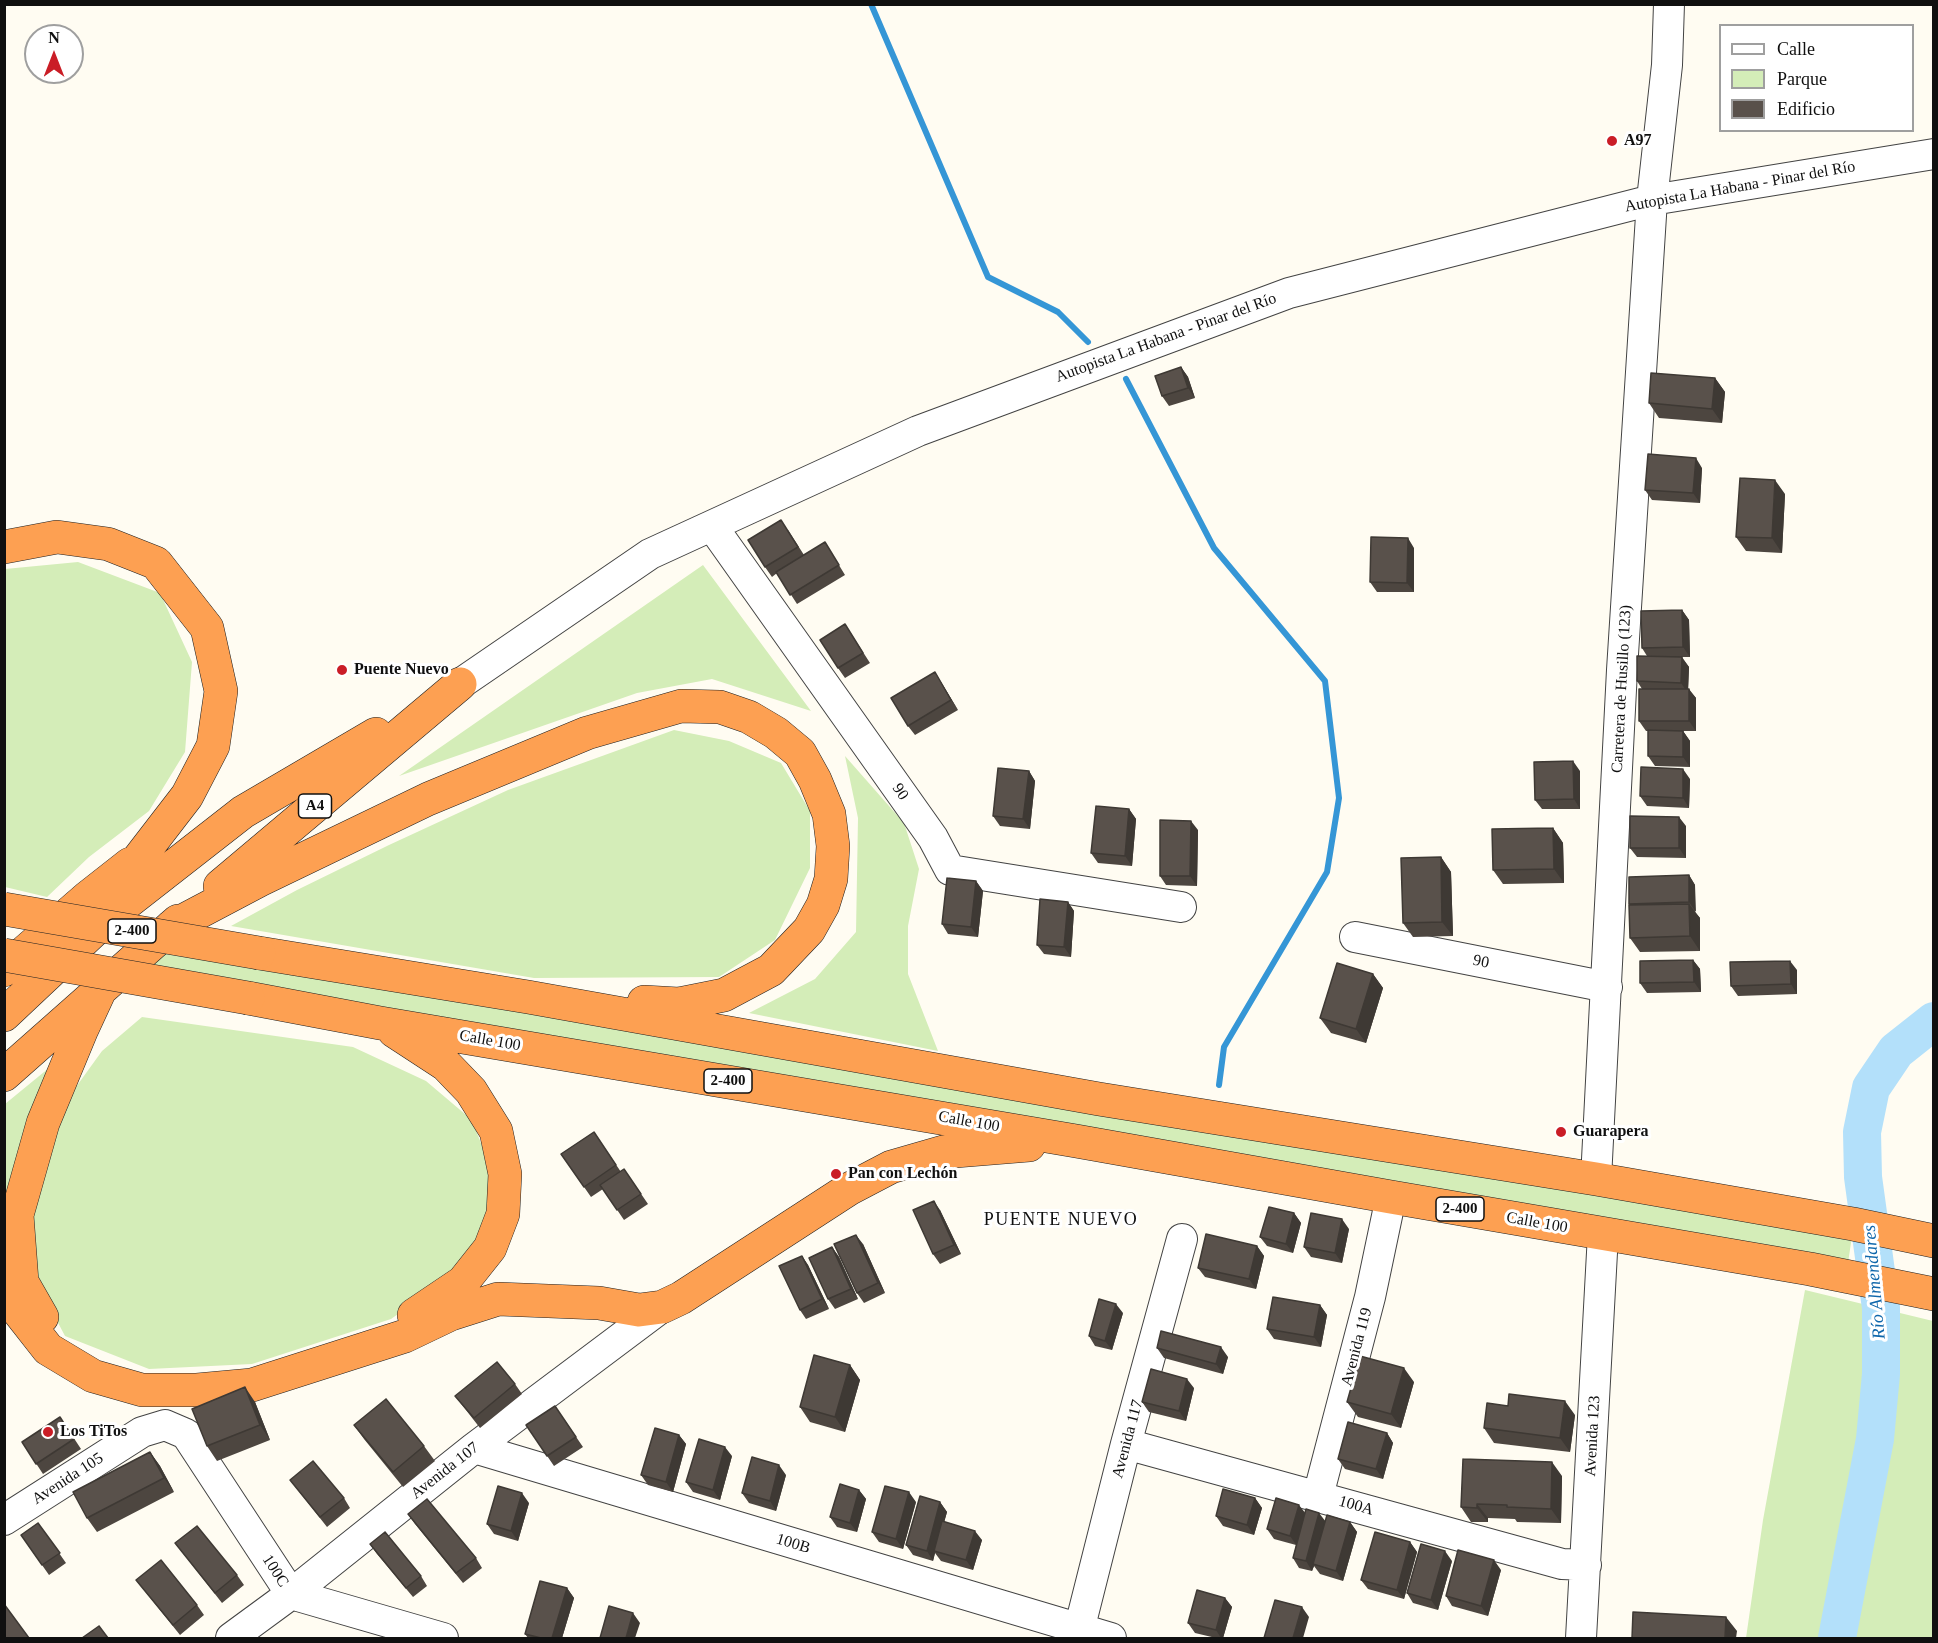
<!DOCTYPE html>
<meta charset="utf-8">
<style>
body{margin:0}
#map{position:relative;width:1938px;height:1643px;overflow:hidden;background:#fffcf2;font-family:"Times New Roman",serif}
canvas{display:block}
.frame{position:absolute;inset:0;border:6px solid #101010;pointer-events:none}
.legend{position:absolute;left:1719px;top:24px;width:195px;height:108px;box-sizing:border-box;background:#fff;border:2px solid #9f9f9f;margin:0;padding:8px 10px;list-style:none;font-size:18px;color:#101010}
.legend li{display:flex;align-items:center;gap:12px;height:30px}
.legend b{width:30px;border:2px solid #9f9f9f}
.north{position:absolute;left:24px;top:24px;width:60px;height:60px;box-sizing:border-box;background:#fff;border:2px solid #9f9f9f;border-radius:50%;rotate:0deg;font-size:16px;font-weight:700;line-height:24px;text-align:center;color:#101010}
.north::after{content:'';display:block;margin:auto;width:21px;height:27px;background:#ca1d26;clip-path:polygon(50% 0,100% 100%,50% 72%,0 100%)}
</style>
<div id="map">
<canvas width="1938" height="1643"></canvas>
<div class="frame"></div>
<ul class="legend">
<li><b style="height:8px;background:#fff"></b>Calle</li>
<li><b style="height:16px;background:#d4edb8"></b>Parque</li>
<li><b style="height:16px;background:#59514b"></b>Edificio</li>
</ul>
<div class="north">N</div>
</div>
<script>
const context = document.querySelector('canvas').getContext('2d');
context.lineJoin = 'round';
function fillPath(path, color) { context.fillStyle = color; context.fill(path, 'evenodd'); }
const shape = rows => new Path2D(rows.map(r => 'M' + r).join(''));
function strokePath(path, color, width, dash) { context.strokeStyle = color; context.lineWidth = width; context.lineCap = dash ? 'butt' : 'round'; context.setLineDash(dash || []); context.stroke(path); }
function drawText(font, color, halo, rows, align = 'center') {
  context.font = font + ' "Times New Roman",serif'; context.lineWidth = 6; context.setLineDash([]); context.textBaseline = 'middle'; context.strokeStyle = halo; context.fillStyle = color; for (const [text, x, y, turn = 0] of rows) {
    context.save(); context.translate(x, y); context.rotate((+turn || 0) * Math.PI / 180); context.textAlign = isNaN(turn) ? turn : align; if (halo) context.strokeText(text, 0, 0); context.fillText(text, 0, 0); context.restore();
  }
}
const green = shape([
 [78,562,160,593,192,662,185,752,149,811,89,857,47,897,5,887,5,569],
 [703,565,811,711,712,679,637,693,399,776],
 [674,730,729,741,781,763,810,811,810,868,775,940,719,977,534,978,231,926,297,890,389,845,508,790],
 [845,756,904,823,919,869,908,926,908,974,938,1051,749,1013,815,979,856,932,858,818],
 [167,950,1852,1236,1848,1263,149,967],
 [142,1017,353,1047,426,1081,472,1120,489,1164,490,1206,478,1244,435,1288,391,1319,252,1364,149,1369,65,1336,34,1277,25,1213,68,1098,102,1051],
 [66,1054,10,1280,5,1276,5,1104],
 [1805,1290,1933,1321,1933,1638,1746,1638,1763,1520]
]);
const stream = shape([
 [871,4,988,277,1058,312,1088,342],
 [1126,379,1214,548,1325,681,1339,798,1327,872,1224,1047,1219,1085]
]);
const river = shape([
 [1837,1638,1875,1439,1881,1374,1881,1308,1863,1177,1862,1132,1871,1088,1896,1051,1934,1021]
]);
const minor = shape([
 [712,526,933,838,950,870,1181,907],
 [460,684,650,554,918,431,1289,293,1652,200,1934,154],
 [1355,937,1607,987],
 [1596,1179,1622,670,1652,200,1667,65,1669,4],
 [1126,1444,1562,1564,1586,1565],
 [474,1448,1111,1638],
 [1318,1496,1370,1297,1391,1197],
 [4,1520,142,1432,165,1425,186,1434,291,1594,443,1638],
 [231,1638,291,1594,474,1448,662,1307],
 [1077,1638,1126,1444,1182,1239],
 [1581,1638,1603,1234]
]);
const highway = shape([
 [4,547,57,537,108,544,156,563,207,628,221,691,213,746,187,796,140,857,112,908],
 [220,886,460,684],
 [171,927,260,880,428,799,587,733,681,706,720,707,749,717,776,733,800,753,815,780,829,814,833,846,831,879,823,905,809,930,771,970,724,995,679,1004,644,1002],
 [259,953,528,997,1099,1099,1596,1179,1853,1224,1934,1241],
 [4,970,88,897,130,864],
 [248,998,380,1023,1076,1141,1391,1197,1810,1269,1934,1294],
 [4,1015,106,919,243,812,376,734],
 [394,1031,446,1065,471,1091,496,1131,505,1174,503,1214,490,1248,463,1282,414,1315],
 [4,1075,178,921],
 [4,1293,48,1349,93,1376,142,1390,197,1390,252,1385,405,1336,451,1314,498,1299,599,1303,639,1310,662,1307,681,1298,849,1189,891,1167,943,1152,1029,1145],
 [42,1317,22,1282,17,1215,43,1123,82,1029,101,988]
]);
const highwayBridge = shape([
 [4,909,259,953],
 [4,955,248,998]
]);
const wall = shape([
 [1181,367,1188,377,1195,398,1169,406,1162,396],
 [1715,378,1725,392,1722,423,1659,418,1649,403],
 [1702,468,1700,503,1652,500,1645,490],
 [1785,494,1782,553,1746,551,1736,537],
 [788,530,804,555,831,552,845,575,797,604,777,573,772,577,765,567],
 [1414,548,1414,592,1377,592,1370,582],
 [1682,610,1689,620,1690,657,1681,657,1689,667,1688,689,1696,698,1696,731,1683,731,1690,741,1690,767,1655,766,1648,756,1648,731,1646,731,1639,721,1642,689,1637,681,1647,656,1642,648],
 [845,624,870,663,845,678,838,668],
 [941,682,958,710,915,735,908,726],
 [1029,771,1035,781,1030,829,1000,826,993,816],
 [1580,771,1580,809,1542,809,1535,800],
 [1690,779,1689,808,1647,806,1640,796],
 [1129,809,1136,819,1132,866,1098,863,1091,853],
 [1686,826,1686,858,1637,857,1630,848],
 [1553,828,1563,843,1564,883,1503,884,1493,870],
 [1198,830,1197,886,1166,885,1160,876],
 [1441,857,1451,872,1453,936,1413,937,1403,923],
 [1689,875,1695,885,1695,912,1700,918,1700,951,1640,952,1630,938,1630,905,1629,904],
 [976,881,983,891,978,937,948,934,942,924],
 [1068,902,1074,911,1071,957,1044,954,1037,945],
 [1693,960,1700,969,1701,992,1647,993,1640,983],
 [1797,970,1797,994,1738,996,1731,986],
 [1373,974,1383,988,1366,1043,1331,1033,1320,1018],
 [594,1132,621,1172,624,1169,648,1204,624,1220,603,1189,591,1197,561,1154],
 [940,1210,961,1254,940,1264,933,1254],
 [1294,1213,1301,1223,1293,1253,1267,1246,1260,1237],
 [1349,1229,1342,1263,1311,1257,1304,1247],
 [863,1244,885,1293,864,1303,857,1293],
 [1257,1246,1264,1256,1256,1289,1205,1277,1198,1268],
 [832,1247,839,1257,858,1299,835,1309,828,1299],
 [802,1256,808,1265,829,1309,806,1319,800,1310],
 [1320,1305,1327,1315,1321,1347,1274,1339,1267,1329],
 [1123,1313,1112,1350,1095,1346,1089,1336],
 [1157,1348,1228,1357,1223,1374,1164,1358],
 [850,1365,860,1380,845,1432,810,1422,800,1407],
 [1414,1382,1401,1428,1358,1417,1347,1402],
 [515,1384,522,1394,480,1428,455,1396],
 [1194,1388,1186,1421,1149,1412,1142,1402],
 [255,1402,270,1440,217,1461,207,1446],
 [555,1406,583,1447,554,1466,526,1425],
 [1575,1415,1570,1452,1494,1443,1484,1428],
 [60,1417,81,1449,43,1474,22,1442],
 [354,1425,424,1446,435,1461,403,1487,364,1439],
 [1387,1433,1393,1443,1383,1479,1345,1469,1338,1459],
 [679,1435,686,1444,673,1492,648,1485,641,1475],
 [150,1452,160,1466,174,1492,97,1532,87,1518],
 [732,1456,720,1500,693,1492,686,1482],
 [786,1475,776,1511,749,1503,742,1493],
 [1562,1476,1561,1523,1517,1522,1515,1519,1488,1518,1488,1522,1471,1522,1461,1507],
 [290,1480,344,1498,350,1508,327,1527],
 [859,1490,866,1499,857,1532,837,1527,830,1517],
 [1255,1498,1262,1508,1254,1535,1223,1526,1216,1516],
 [916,1502,903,1549,879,1542,872,1532],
 [940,1502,947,1512,944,1522,982,1540,973,1570,941,1561,935,1553,933,1561,913,1555,906,1545],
 [529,1503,518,1541,494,1534,487,1524],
 [1305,1513,1325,1521,1350,1522,1357,1532,1343,1581,1320,1574,1314,1566,1312,1571,1299,1568,1293,1558,1296,1545,1274,1539,1267,1529],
 [408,1514,476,1558,482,1568,463,1583,415,1524],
 [38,1523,66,1563,49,1575,21,1535],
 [1410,1542,1417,1552,1404,1599,1368,1589,1361,1580],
 [175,1543,237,1575,244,1585,222,1603],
 [370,1544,421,1576,427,1586,413,1597,377,1554],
 [1452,1561,1438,1610,1413,1603,1407,1593],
 [1501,1570,1488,1616,1452,1606,1446,1596],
 [136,1580,197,1605,204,1615,180,1635],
 [567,1588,574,1598,562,1638,528,1638,525,1634],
 [1225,1598,1232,1607,1223,1638,1216,1638,1195,1633,1188,1623]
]);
const shadedWall = shape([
 [1181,367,1188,377,1195,398,1188,388],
 [1715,378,1725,392,1722,423,1712,409],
 [1696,458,1702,468,1700,503,1693,493],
 [1775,480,1785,494,1782,553,1772,538],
 [1408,538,1414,548,1414,592,1407,583],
 [1682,610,1689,620,1690,657,1683,647],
 [1682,657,1689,667,1688,693,1681,683],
 [935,672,941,682,958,710,951,700],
 [1689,689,1696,698,1696,731,1689,721],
 [1683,731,1690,741,1690,767,1683,757],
 [1573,761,1580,771,1580,809,1574,799],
 [1683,769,1690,779,1689,808,1683,798],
 [1029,771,1035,781,1030,829,1023,819],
 [1129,809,1136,819,1132,866,1125,856],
 [1679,817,1686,826,1686,858,1679,848],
 [1191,821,1198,830,1197,886,1190,876],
 [1553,828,1563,843,1564,883,1554,869],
 [1441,857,1451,872,1453,936,1442,922],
 [1689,875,1695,885,1696,912,1689,902],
 [976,881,983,891,978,937,971,927],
 [1068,902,1074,911,1071,957,1064,947],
 [1689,904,1700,918,1700,951,1690,936],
 [1693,960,1700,969,1701,992,1694,982],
 [1790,961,1797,970,1797,994,1791,984],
 [1373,974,1383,988,1366,1043,1356,1029],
 [934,1201,940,1210,961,1254,954,1245],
 [1294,1213,1301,1223,1293,1253,1286,1244],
 [1342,1219,1349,1229,1342,1263,1335,1253],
 [856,1235,863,1244,885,1293,878,1283],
 [1257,1246,1264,1256,1256,1289,1249,1279],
 [832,1247,839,1257,858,1299,851,1289],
 [802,1256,808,1265,829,1309,822,1299],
 [1116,1304,1123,1313,1112,1350,1105,1341],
 [1320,1305,1327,1315,1321,1347,1314,1337],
 [1221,1347,1228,1357,1223,1374,1216,1364],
 [850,1365,860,1380,845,1432,835,1417],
 [1404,1368,1414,1382,1401,1428,1391,1414],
 [1187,1379,1194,1388,1186,1421,1179,1411],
 [245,1387,255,1402,270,1440,260,1425],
 [1565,1401,1575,1415,1570,1452,1560,1438],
 [1387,1433,1393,1443,1383,1479,1376,1469],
 [679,1435,686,1444,673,1492,666,1482],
 [725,1447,732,1456,720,1500,713,1490],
 [150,1452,160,1466,174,1492,164,1478],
 [1552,1462,1562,1476,1561,1523,1551,1509],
 [779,1465,786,1475,776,1511,770,1501],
 [859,1490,866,1499,857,1532,850,1523],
 [909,1492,916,1502,903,1549,896,1539],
 [522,1493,529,1503,518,1541,511,1531],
 [1255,1498,1262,1508,1254,1535,1247,1525],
 [940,1502,947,1512,936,1552,934,1551,935,1553,933,1561,927,1551],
 [1477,1504,1488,1518,1488,1522,1477,1508],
 [1299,1505,1306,1514,1297,1546,1290,1536],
 [1319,1513,1326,1522,1313,1564,1314,1566,1312,1571,1306,1561],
 [1350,1522,1357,1532,1343,1581,1336,1571],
 [975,1531,982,1540,973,1570,966,1560],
 [1410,1542,1417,1552,1404,1599,1397,1590],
 [1445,1551,1452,1561,1438,1610,1431,1600],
 [1494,1560,1501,1570,1488,1616,1481,1606],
 [567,1588,574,1598,562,1638,552,1638],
 [1225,1598,1232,1607,1223,1638,1221,1638,1216,1630],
 [1302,1607,1309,1617,1303,1638,1293,1638],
 [633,1613,640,1623,635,1638,626,1638],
 [1726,1617,1737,1631,1736,1638,1725,1638]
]);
const building = shape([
 [1181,367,1188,388,1162,396,1155,376,1181,367],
 [1651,373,1715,378,1712,409,1649,403,1651,373],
 [1648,454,1696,458,1693,493,1645,490,1648,454],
 [1740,478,1775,480,1772,538,1736,537,1740,478],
 [781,520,798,547,765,567,748,540,781,520],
 [1371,537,1408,538,1407,583,1370,582,1371,537],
 [825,542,839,565,790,595,776,572,825,542],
 [1682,610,1683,647,1642,648,1641,611,1682,610],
 [845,624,863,653,838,668,820,640,845,624],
 [1637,656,1682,657,1681,683,1637,681,1637,656],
 [935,672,951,700,908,726,891,698,935,672],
 [1639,689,1689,689,1689,721,1639,721,1639,689],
 [1648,730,1683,731,1683,757,1648,756,1648,730],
 [1573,761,1574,799,1535,800,1534,762,1573,761],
 [1641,767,1683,769,1683,798,1640,796,1641,767],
 [998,768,1029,771,1023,819,993,816,998,768],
 [1096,806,1129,809,1125,856,1091,853,1096,806],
 [1630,816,1679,817,1679,848,1630,848,1630,816],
 [1160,820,1191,821,1190,876,1160,876,1160,820],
 [1553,828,1554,869,1493,870,1492,829,1553,828],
 [1441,857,1442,922,1403,923,1401,858,1441,857],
 [1689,875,1689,902,1629,904,1629,877,1689,875],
 [947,878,976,881,971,927,942,924,947,878],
 [1040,899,1068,902,1064,947,1037,945,1040,899],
 [1689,904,1690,936,1630,938,1629,905,1689,904],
 [1693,960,1694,982,1640,983,1640,961,1693,960],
 [1790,961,1791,984,1731,986,1730,962,1790,961],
 [1337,963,1373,974,1356,1029,1320,1018,1337,963],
 [594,1132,616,1165,584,1187,561,1154,594,1132],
 [624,1169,641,1194,617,1210,600,1185,624,1169],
 [934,1201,954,1245,933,1254,913,1210,934,1201],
 [1269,1207,1294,1213,1286,1244,1260,1237,1269,1207],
 [1311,1213,1342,1219,1335,1253,1304,1247,1311,1213],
 [1206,1234,1257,1246,1249,1279,1198,1268,1206,1234],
 [856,1235,878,1283,857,1293,834,1244,856,1235],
 [832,1247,851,1289,828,1299,809,1258,832,1247],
 [802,1256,822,1299,800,1310,779,1266,802,1256],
 [1273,1297,1320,1305,1314,1337,1267,1329,1273,1297],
 [1099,1299,1116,1304,1105,1341,1089,1336,1099,1299],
 [1161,1331,1221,1347,1216,1364,1157,1348,1161,1331],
 [814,1355,850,1365,835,1417,800,1407,814,1355],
 [1360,1356,1404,1368,1391,1414,1347,1402,1360,1356],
 [497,1362,515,1384,474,1418,455,1396,497,1362],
 [1151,1369,1187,1379,1179,1411,1142,1402,1151,1369],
 [245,1387,260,1425,207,1446,192,1409,245,1387],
 [1509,1394,1565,1401,1560,1438,1484,1428,1487,1403,1508,1406,1509,1394],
 [386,1399,424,1446,393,1472,354,1425,386,1399],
 [555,1406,576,1437,547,1456,526,1425,555,1406],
 [60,1417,74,1439,36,1464,22,1442,60,1417],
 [1348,1422,1387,1433,1376,1469,1338,1459,1348,1422],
 [655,1428,679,1435,666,1482,641,1475,655,1428],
 [699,1439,725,1447,713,1490,686,1482,699,1439],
 [150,1452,164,1478,87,1518,73,1492,150,1452],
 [752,1457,779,1465,770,1501,742,1493,752,1457],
 [1463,1459,1552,1462,1551,1509,1507,1507,1507,1505,1477,1504,1477,1508,1461,1507,1463,1459],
 [313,1461,344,1498,320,1517,290,1480,313,1461],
 [840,1484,859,1490,850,1523,830,1517,840,1484],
 [498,1486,522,1493,511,1531,487,1524,498,1486],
 [885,1486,909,1492,896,1539,872,1532,885,1486],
 [1223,1489,1255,1498,1247,1525,1216,1516,1223,1489],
 [920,1496,940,1502,927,1551,906,1545,920,1496],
 [1276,1498,1299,1505,1290,1536,1267,1529,1276,1498],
 [427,1499,476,1558,456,1573,408,1514,427,1499],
 [1306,1509,1319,1513,1306,1561,1293,1558,1306,1509],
 [1327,1515,1350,1522,1336,1571,1313,1564,1327,1515],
 [942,1521,975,1531,966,1560,934,1551,942,1521],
 [38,1523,60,1553,42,1565,21,1535,38,1523],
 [197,1526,237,1575,215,1593,175,1543,197,1526],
 [385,1532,421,1576,406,1588,370,1544,385,1532],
 [1375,1532,1410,1542,1397,1590,1361,1580,1375,1532],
 [1421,1544,1445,1551,1431,1600,1407,1593,1421,1544],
 [1458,1550,1494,1560,1481,1606,1446,1596,1458,1550],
 [161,1560,197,1605,173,1625,136,1580,161,1560],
 [540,1581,567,1588,552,1638,541,1638,525,1634,540,1581],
 [1197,1590,1225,1598,1216,1630,1188,1623,1197,1590],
 [1275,1600,1302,1607,1293,1638,1264,1638,1275,1600],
 [4,1604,29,1638,4,1638,4,1604],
 [609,1606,633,1613,626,1638,600,1638,609,1606],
 [1633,1612,1726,1617,1725,1638,1632,1638,1633,1612],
 [99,1626,108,1638,82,1638,99,1626]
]);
const markers = [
 [1612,141,6,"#ca1d26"],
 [342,670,6,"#ca1d26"],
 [1561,1132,6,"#ca1d26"],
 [836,1174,6,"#ca1d26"],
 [48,1432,6,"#ca1d26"]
];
const shields = [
 [315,806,33],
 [132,931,48],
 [728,1081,48],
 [1460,1209,48]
];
const shieldNames = [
 ["A4",315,806],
 ["2-400",132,931],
 ["2-400",728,1081],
 ["2-400",1460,1209]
];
const poiNames = [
 ["A97",1624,141],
 ["Puente Nuevo",354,670],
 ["Guarapera",1573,1132],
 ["Pan con Lechón",848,1174],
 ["Los TiTos",60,1432]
];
const streetNames = [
 ["Autopista La Habana - Pinar del Río",1740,187,-10],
 ["Autopista La Habana - Pinar del Río",1166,338,-20],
 ["Carretera de Husillo (123)",1622,689,-87],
 ["90",900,792,55],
 ["90",1481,962,11],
 ["Calle 100",490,1041,10],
 ["Calle 100",969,1122,10],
 ["Calle 100",1537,1223,10],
 ["Avenida 119",1357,1347,-75],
 ["Avenida 123",1593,1436,-87],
 ["Avenida 117",1128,1439,-75],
 ["Avenida 107",445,1471,-38],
 ["Avenida 105",68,1479,-33],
 ["100A",1356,1506,16],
 ["100B",793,1544,17],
 ["100C",275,1571,57]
];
const neighbourhoodNames = [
 ["PUENTE NUEVO",1061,1220]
];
const waterNames = [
 ["Río Almendares",1875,1282,-95]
];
fillPath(green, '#d4edb8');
strokePath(stream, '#3596d6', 6);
strokePath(river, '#b3e0fa', 38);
strokePath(minor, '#434343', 32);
strokePath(highway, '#212121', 34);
strokePath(minor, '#fff', 30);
strokePath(highway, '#fda052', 33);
strokePath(highwayBridge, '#212121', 34, []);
strokePath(highwayBridge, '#fda052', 33);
fillPath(wall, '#4d4640');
fillPath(shadedWall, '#3e3934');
fillPath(building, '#59514b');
strokePath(building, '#3e3934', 1.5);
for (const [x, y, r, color] of markers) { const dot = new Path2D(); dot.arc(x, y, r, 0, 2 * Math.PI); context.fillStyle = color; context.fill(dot); strokePath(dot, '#fff', 2); }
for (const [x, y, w] of shields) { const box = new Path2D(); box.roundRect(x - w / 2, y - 12, w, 24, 4.5); context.fillStyle = '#fff'; context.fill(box); strokePath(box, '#101010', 1.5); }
drawText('bold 15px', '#101010', null, shieldNames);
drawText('bold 16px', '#101010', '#fff', poiNames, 'left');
drawText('16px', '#101010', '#fff', streetNames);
context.letterSpacing = '1.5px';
drawText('18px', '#101010', '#fff', neighbourhoodNames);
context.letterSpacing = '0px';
drawText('italic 18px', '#0f67ab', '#fff', waterNames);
</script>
